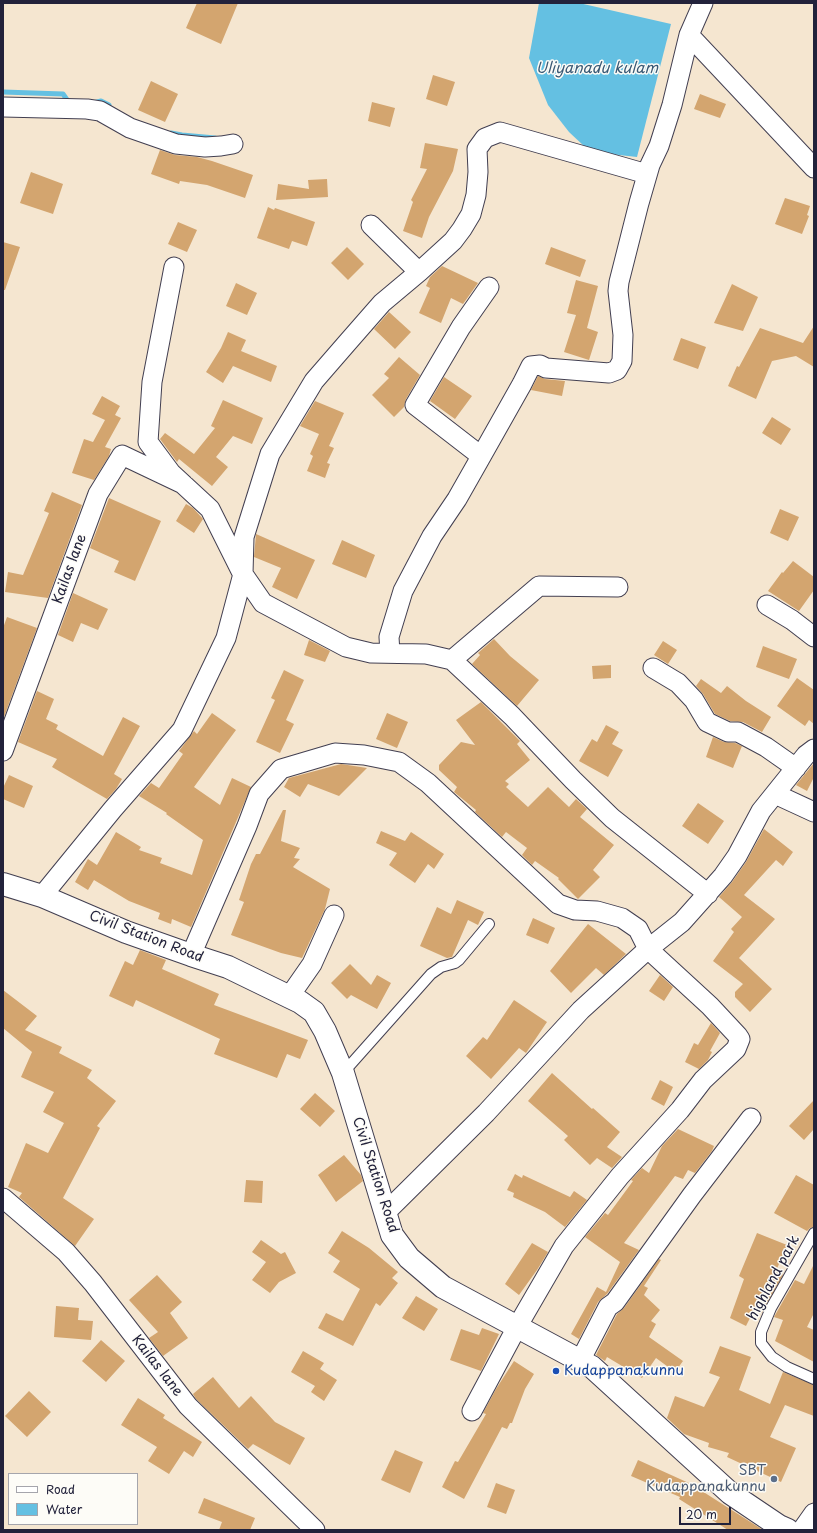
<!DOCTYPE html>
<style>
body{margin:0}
#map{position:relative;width:817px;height:1533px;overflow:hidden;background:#f5e6d0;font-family:"Playpen Sans",sans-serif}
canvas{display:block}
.frame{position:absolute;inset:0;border:4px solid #22223b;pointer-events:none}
.legend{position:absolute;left:8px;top:1473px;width:130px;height:52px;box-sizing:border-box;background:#fdfcf7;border:1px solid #a5a5ac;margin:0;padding:5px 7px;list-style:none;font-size:12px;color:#22223b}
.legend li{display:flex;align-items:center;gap:8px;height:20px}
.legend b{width:20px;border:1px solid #a5a5ac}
.scale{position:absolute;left:679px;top:1507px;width:52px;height:18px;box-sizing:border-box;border:2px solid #22223b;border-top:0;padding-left:5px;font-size:12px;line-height:14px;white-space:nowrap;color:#22223b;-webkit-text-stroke:3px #fdfcf7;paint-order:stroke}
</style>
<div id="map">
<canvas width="817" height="1533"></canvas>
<div class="frame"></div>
<ul class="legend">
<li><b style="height:5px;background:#fff"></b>Road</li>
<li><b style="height:11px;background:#64c0e2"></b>Water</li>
</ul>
<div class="scale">20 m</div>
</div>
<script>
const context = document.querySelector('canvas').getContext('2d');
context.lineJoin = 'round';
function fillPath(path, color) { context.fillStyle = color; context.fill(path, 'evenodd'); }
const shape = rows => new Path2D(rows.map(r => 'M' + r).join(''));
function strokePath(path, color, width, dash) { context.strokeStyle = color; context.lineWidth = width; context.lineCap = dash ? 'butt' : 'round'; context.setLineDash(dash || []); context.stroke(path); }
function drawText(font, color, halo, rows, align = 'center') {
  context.font = font + ' "Playpen Sans",sans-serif'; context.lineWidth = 3; context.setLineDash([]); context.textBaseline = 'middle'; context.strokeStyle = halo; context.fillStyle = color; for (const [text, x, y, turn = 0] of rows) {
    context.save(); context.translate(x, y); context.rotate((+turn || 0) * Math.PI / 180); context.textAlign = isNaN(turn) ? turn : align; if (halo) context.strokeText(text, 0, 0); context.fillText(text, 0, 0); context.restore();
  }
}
const water = shape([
 [539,3,579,3,671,24,637,157,601,153,585,147,569,132,548,105,529,58]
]);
const stream = shape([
 [3,92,63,94,70,104],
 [93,103,101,101,109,105],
 [171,133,182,135,215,138]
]);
const building = shape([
 [197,3,238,3,221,44,186,28],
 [433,75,455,82,447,106,426,99],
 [151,81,178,94,165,122,138,110],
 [700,94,726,104,720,118,694,109],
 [372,102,395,108,390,127,368,121],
 [425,143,458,149,453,171,429,217,422,238,403,231,413,202,411,200,427,169,420,168],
 [160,150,175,155,197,157,212,161,253,175,245,198,207,185,180,181,179,184,151,174],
 [31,172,63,184,53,214,20,203],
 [327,179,328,197,276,200,278,184,309,189,308,180],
 [785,198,810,206,807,215,809,216,802,234,775,224],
 [268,207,274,210,275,208,315,222,307,246,292,241,289,249,257,238],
 [178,222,197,230,187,252,168,244],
 [3,242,20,247,5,290,3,290],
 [347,247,364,264,348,280,331,263],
 [551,247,586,260,580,277,545,264],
 [442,266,478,283,463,304,451,298,441,323,419,313,430,288,426,286,430,277],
 [576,280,598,286,587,328,598,332,589,360,564,352,576,315,567,313],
 [236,283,257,293,247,315,226,306],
 [732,284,758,297,743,331,714,323],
 [389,312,411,332,395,349,374,329],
 [814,326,814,367,796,356,772,361,756,399,728,386,737,366,739,367,760,328,803,343],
 [228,332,246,340,241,351,277,366,271,382,233,366,223,383,206,372,221,348],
 [681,338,706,347,698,369,673,360],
 [399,357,420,375,406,399,404,407,394,417,372,395,389,378,384,374],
 [538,376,545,379,565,381,562,396,531,390],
 [444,377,472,396,455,419,430,401],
 [102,396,120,406,115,415,121,418,105,447,111,449,109,456,94,480,72,473,84,439,93,442,105,420,92,414],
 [223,400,263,418,252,444,233,436,216,457,228,467,212,486,179,459,177,462,160,439,165,433,194,454,215,428,211,426],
 [315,401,344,413,329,446,334,448,327,463,330,464,325,478,307,471,313,456,310,454,319,434,300,426],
 [772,417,791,429,781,445,762,433],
 [52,492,82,505,48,598,5,592,8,572,23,575,49,513,44,511],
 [109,498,161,521,135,581,114,572,119,561,90,548],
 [186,504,193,508,203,519,194,533,176,521],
 [780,509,799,517,788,541,770,533],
 [256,534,315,560,297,599,272,587,281,568,254,557],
 [342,540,375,555,366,578,332,564],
 [793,561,814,577,814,590,799,611,768,591,782,572,783,573],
 [73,593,108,609,98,630,81,623,73,642,58,635],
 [7,617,37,628,4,717,3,628],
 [494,639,510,656,539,680,517,706,472,664,480,655,478,653],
 [309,640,330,651,325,662,304,655],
 [663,641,677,650,668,664,654,655],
 [763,646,797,659,789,679,756,667],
 [611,665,611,678,593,679,592,666],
 [284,670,304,680,286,720,294,724,280,753,256,742,275,700,271,698],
 [797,678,814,690,814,724,809,720,805,726,777,706],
 [701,679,721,693,727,686,746,701,771,717,762,732,743,722,730,721,715,714,703,694,696,686],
 [37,691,54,699,46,719,58,725,56,729,103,756,123,717,140,726,114,774,122,779,116,789,107,799,52,767,57,759,18,742],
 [481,702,520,741,517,744,530,760,505,781,509,784,506,787,528,807,548,787,569,807,576,799,587,809,580,817,614,845,593,870,600,877,578,899,558,879,559,878,535,861,532,865,522,855,527,848,506,832,502,837,475,812,476,810,454,792,457,787,439,770,439,765,461,742,475,745,456,720],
 [212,713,236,730,194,787,220,805,232,778,251,787,191,927,172,919,171,924,158,919,160,913,129,901,94,880,88,890,75,882,88,859,97,865,116,832,141,847,139,850,162,858,160,863,192,875,203,840,166,814,167,813,139,796,151,783,159,788,183,754,179,751,194,731,197,734],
 [387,713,408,722,397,748,376,739],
 [606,725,619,732,612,744,623,750,608,777,579,761,592,739,597,742],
 [713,737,724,742,735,743,742,746,733,768,706,757],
 [814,763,814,777,807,791,796,785],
 [341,764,367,768,339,796,308,784,300,797,284,787,289,778],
 [9,775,33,786,24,808,3,799,3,788],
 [698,803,724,821,708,844,682,826],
 [283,810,286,810,281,841,300,848,294,858,300,859,293,867,330,889,325,909,302,958,281,953,231,935,244,902,239,900,251,864,256,854,260,854],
 [764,829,793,852,783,866,776,860,744,895,775,919,739,958,772,989,750,1012,735,997,735,992,743,984,713,961,734,932,731,929,742,917,719,897,732,882,746,862],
 [381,831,405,841,411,832,444,854,434,869,428,864,415,883,389,865,397,853,376,843],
 [457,900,484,912,478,925,468,920,452,957,447,958,420,946,437,907,451,914],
 [533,918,555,928,548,944,526,935],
 [588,924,626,954,604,975,596,968,571,993,550,971],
 [140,950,166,960,162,969,219,994,214,1005,308,1040,300,1059,287,1054,277,1078,214,1054,220,1039,136,1000,133,1007,109,996,125,961,133,965],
 [350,964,371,985,377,975,391,983,377,1009,351,995,347,999,331,983],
 [660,975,673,987,664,1001,649,991],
 [3,990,37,1016,25,1030,62,1047,59,1053,92,1070,87,1078,116,1101,97,1126,100,1128,63,1198,94,1219,75,1246,19,1197,22,1193,8,1187,26,1143,48,1153,64,1123,43,1112,54,1092,21,1077,32,1052,3,1028],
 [514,1000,547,1022,526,1053,519,1048,491,1079,466,1056,483,1037,487,1040],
 [711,1023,720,1033,710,1051,712,1052,708,1060,699,1069,685,1062,694,1043,698,1045],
 [552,1073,592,1109,593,1108,620,1132,607,1147,622,1157,612,1168,597,1158,590,1165,564,1140,568,1136,528,1101],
 [660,1080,673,1087,664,1106,651,1099],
 [315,1093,335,1111,320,1127,300,1109],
 [814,1100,814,1129,804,1140,789,1126],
 [678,1129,714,1146,712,1151,695,1173,688,1170,683,1179,675,1176,624,1243,639,1250,607,1294,598,1302,579,1339,571,1334,597,1287,606,1292,620,1262,585,1237,605,1213,608,1215,633,1181,631,1180,641,1169,642,1168,649,1173,662,1146],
 [344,1155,361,1175,363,1181,336,1202,318,1175],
 [515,1174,522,1178,523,1175,570,1197,574,1191,587,1200,565,1227,545,1212,513,1197,514,1193,507,1190],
 [796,1175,814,1185,814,1227,810,1228,807,1231,774,1213],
 [246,1180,263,1181,262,1203,244,1202],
 [342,1231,369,1248,398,1272,392,1278,398,1283,380,1306,376,1303,353,1346,318,1328,326,1313,343,1321,360,1289,333,1272,340,1261,328,1253],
 [757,1233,787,1245,776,1271,783,1275,762,1313,754,1310,746,1326,730,1318,744,1279,739,1276],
 [261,1240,281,1254,285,1252,296,1273,279,1282,270,1293,252,1280,266,1262,252,1252],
 [532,1243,548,1252,537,1270,519,1295,505,1284],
 [659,1259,661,1260,644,1286,648,1288,644,1295,660,1310,651,1321,656,1324,649,1337,683,1361,675,1372,656,1358,642,1378,607,1357,605,1361,596,1355,617,1314,624,1308],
 [814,1264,814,1313,807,1327,814,1330,814,1362,775,1341,783,1320,774,1317,795,1280,804,1284],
 [157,1275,182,1302,170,1313,188,1338,163,1356,149,1338,158,1332,129,1300],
 [416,1296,438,1309,424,1331,402,1318],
 [56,1306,79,1308,78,1320,93,1321,91,1340,54,1337],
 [482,1328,499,1334,481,1371,450,1360,461,1329,479,1335],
 [101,1340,125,1361,106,1382,82,1361],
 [720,1346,751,1357,739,1390,770,1404,783,1372,814,1385,814,1416,785,1405,770,1437,796,1448,781,1482,727,1457,729,1453,708,1447,709,1443,684,1434,667,1418,675,1396,704,1407,720,1377,709,1373],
 [303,1351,324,1363,320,1369,337,1380,324,1401,311,1392,315,1386,291,1372],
 [514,1361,534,1374,525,1389,512,1423,510,1423,507,1429,502,1427,464,1499,442,1487,455,1461,458,1462,486,1414,483,1413,496,1389],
 [213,1377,239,1408,251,1396,275,1422,305,1438,290,1465,253,1444,248,1449,196,1399,193,1394],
 [29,1391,51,1412,27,1437,5,1416],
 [138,1398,165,1415,163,1418,202,1442,193,1457,184,1451,169,1474,148,1461,157,1447,121,1425],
 [395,1450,423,1462,410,1493,381,1480],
 [638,1460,691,1484,763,1530,728,1530,679,1499,680,1497,631,1476],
 [496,1483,515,1490,506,1514,487,1507],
 [204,1498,255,1518,250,1530,219,1530,222,1522,198,1513]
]);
const lane = shape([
 [343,1073,431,974,441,967,455,963,459,960,489,924],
 [814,1233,771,1308,761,1332,761,1343,772,1357,787,1367,814,1379]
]);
const street = shape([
 [689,35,814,168],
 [3,107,87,109,100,111,130,128,176,144,205,147,221,146,233,144],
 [371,225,419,272],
 [174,267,152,382,148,442,171,473,210,509,242,573],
 [481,456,415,405,461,327,489,287],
 [243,574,244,537,270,454,314,381,347,343,382,303,419,272,453,241,462,229,471,214,476,195,478,172,477,149,485,138,500,132,647,174],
 [767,605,792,620,814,637],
 [390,653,389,637,403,591,432,536,457,499,478,462,522,384,531,366,540,365,546,368,609,373,617,370,622,361,623,335,618,291,619,282,639,203,650,165,659,146,672,105,689,35,703,3],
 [452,660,539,586,618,587],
 [653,668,678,683,694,700,707,722,728,732,738,732,766,747,796,768],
 [3,751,98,494,122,455,183,484],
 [775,794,814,812],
 [42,896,113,809,182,730,226,638,243,574,263,603,346,647,371,653,426,654,452,660,512,716,573,780,612,818,708,894],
 [191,955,247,826,259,794,281,769,335,753,364,755,399,762,428,783,558,904,575,910,597,911,622,918,638,929,648,949,710,1006,738,1036,740,1039,736,1049,703,1080,680,1110,620,1176,564,1246,517,1327,472,1411],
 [289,997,312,964,334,915],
 [3,1198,66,1252,93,1283,188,1406,315,1530],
 [385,1213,486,1113,581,1010,648,949,682,922,723,876,737,856,761,811,806,755,814,749],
 [580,1361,608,1307,615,1302,692,1195,751,1118],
 [802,1530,814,1513]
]);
const secondary = shape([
 [3,884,42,896,126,932,191,955,228,967,300,1002,314,1012,325,1031,343,1073,392,1235,409,1258,443,1287,592,1367,730,1493,779,1526,788,1530]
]);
const markers = [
 [556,1371,4,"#1a4fb4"],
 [774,1479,4,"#5c6f8a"]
];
const streetNames = [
 ["Kailas lane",70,569,-70],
 ["Civil Station Road",146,937,21],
 ["Civil Station Road",375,1175,72],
 ["highland park",774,1278,-62],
 ["Kailas lane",157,1366,52]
];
const transitNames = [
 ["Kudappanakunnu",564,1371]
];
const serviceNames = [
 ["SBT",766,1471],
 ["Kudappanakunnu",766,1487]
];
const waterNames = [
 ["Uliyanadu kulam",597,69]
];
fillPath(water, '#64c0e2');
strokePath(stream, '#64c0e2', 5);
fillPath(building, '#d3a56f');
strokePath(lane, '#423f51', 12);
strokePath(street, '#423f51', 21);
strokePath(secondary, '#423f51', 24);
strokePath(lane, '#fff', 10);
strokePath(street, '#fff', 19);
strokePath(secondary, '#fff', 22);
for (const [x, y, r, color] of markers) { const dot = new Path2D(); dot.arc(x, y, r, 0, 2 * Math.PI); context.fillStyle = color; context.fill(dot); strokePath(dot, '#fdfcf7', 1.5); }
drawText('14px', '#22223b', '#fdfcf7', streetNames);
drawText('14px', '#164399', '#fdfcf7', transitNames, 'left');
drawText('14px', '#4e5e75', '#fdfcf7', serviceNames, 'right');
drawText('italic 15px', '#395975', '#fdfcf7', waterNames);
</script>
